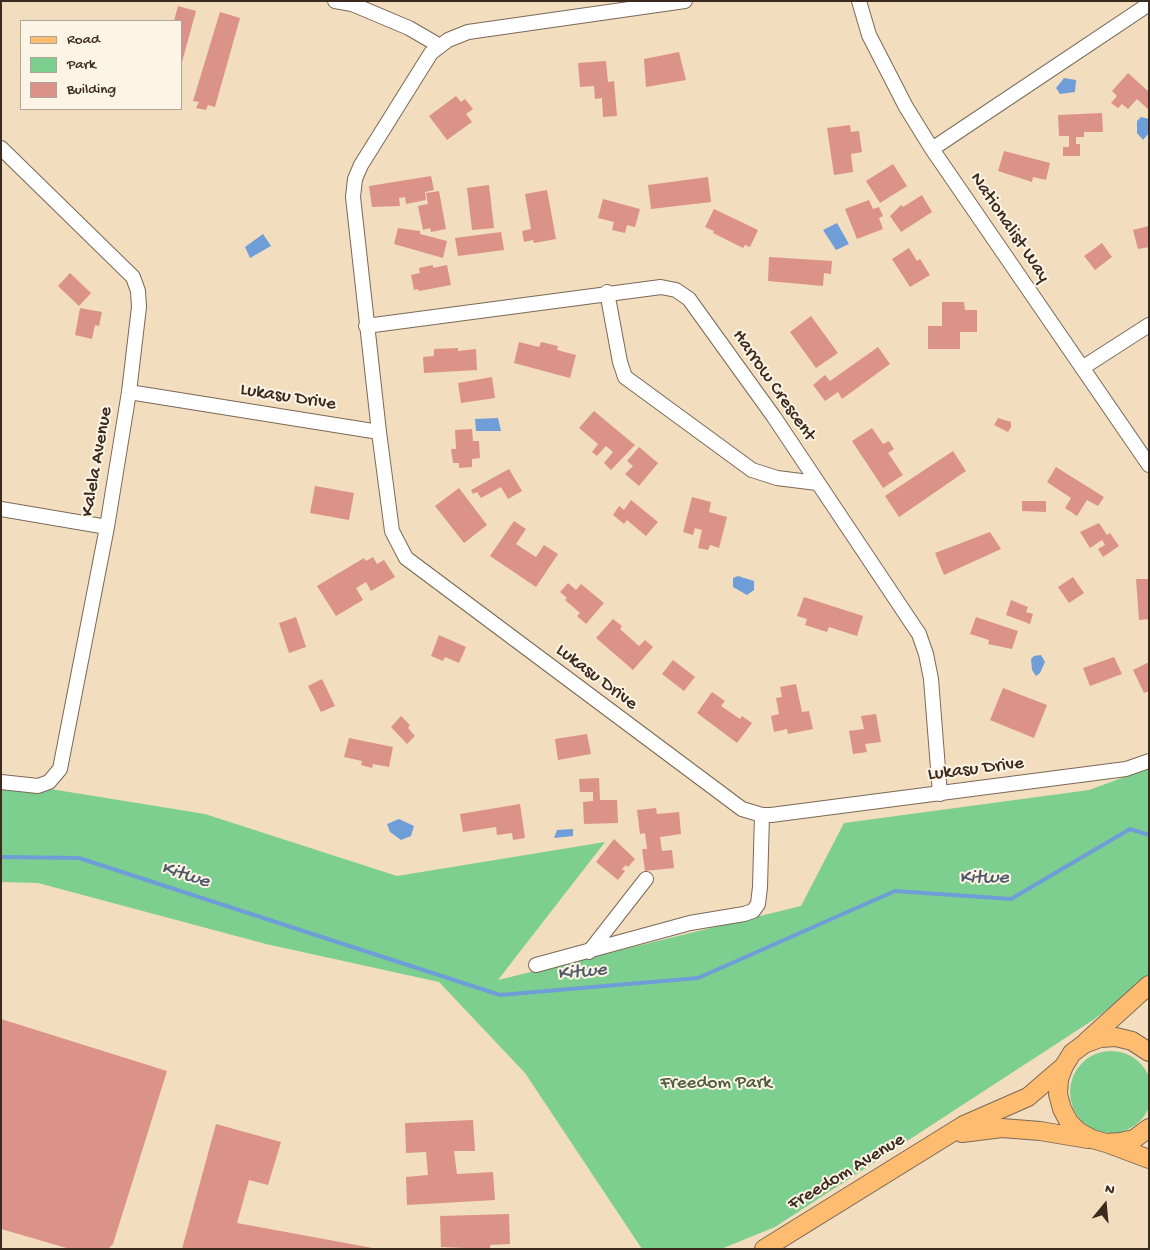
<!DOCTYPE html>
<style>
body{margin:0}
#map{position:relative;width:1150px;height:1250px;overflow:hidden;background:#f3ddbf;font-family:"Gochi Hand",sans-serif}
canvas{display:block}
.frame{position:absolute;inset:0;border:2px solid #3b2a1e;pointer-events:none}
.legend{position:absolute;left:20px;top:20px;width:162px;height:90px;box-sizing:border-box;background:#fcf5e5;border:1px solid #afa495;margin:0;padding:6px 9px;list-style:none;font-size:15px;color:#3b2a1e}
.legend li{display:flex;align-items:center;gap:10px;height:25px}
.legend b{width:25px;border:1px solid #afa495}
.north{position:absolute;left:1080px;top:1180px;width:50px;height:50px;-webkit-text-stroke:4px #fcf5e5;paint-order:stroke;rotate:17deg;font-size:14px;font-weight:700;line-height:20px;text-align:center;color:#3b2a1e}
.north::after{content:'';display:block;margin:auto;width:18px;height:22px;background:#3b2a1e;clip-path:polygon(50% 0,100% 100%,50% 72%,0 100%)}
</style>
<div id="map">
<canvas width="1150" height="1250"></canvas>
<div class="frame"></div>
<ul class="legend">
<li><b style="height:6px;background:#fdbc70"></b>Road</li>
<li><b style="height:14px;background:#7dcf90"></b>Park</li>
<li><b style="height:14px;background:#db9289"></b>Building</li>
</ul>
<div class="north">N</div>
</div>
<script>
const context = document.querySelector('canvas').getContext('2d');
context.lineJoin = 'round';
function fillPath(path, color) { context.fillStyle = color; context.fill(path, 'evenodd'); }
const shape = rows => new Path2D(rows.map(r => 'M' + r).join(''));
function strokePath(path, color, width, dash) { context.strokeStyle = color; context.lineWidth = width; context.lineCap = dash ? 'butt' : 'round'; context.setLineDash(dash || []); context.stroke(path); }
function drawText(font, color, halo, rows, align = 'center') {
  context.font = font + ' "Gochi Hand",sans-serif'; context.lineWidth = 4; context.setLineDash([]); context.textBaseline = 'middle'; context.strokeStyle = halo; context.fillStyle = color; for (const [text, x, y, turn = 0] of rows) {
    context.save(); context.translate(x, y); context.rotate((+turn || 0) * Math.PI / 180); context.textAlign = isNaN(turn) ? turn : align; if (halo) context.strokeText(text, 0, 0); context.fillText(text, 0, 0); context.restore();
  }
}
const green = shape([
 [1149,768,1149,978,1093,1020,775,1227,721,1249,642,1249,525,1073,439,982,266,944,38,883,1,882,1,781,205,814,397,876,605,842,498,980,801,906,844,823,1089,790],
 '1070 1092a41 41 0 1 1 82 0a41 41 0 1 1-82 0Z'
]);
const water = shape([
 [1064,78,1076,80,1075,92,1060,94,1056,88],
 [1141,117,1149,119,1149,133,1143,140,1137,133,1137,121],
 [837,223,849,244,836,250,823,230],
 [263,234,271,246,250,258,245,247],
 [498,418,501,431,476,431,475,419],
 [738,576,754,581,754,590,747,595,733,587,733,578],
 [1041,655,1045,662,1040,673,1036,676,1032,670,1031,659,1034,656],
 [399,819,414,826,411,836,401,840,390,832,387,824],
 [573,829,573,836,554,838,557,830]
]);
const stream = shape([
 [1,857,79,858,500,995,698,978,895,891,1011,899,1130,829,1149,835]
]);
const building = shape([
 [178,6,196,11,182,62,181,21,174,21],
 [220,12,240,18,215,107,208,105,206,110,196,108,199,102,193,101],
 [679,52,686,80,646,87,644,59],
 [606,61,608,82,614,81,617,116,603,117,602,98,595,99,594,86,580,87,578,63],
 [1128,73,1149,92,1149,110,1137,99,1128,109,1122,104,1118,108,1111,103,1117,96,1112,91],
 [456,96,461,102,465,99,473,109,466,114,472,122,447,140,429,116],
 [1102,113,1103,132,1084,132,1084,137,1076,137,1076,144,1080,144,1080,156,1063,156,1063,147,1069,147,1069,136,1059,136,1058,115],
 [850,125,851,132,859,131,862,152,851,154,853,172,834,175,827,128],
 [1004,151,1050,163,1046,180,1033,177,1032,182,998,171],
 [893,164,907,186,880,203,866,181],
 [431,176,434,190,425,192,426,200,406,204,405,197,399,198,400,206,372,207,369,186],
 [708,177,711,202,651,209,648,185],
 [489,185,494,228,472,230,467,188],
 [547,190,556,239,534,243,533,240,524,242,522,231,531,229,525,194],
 [439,191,446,229,431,232,430,228,423,230,418,206,428,204,426,193],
 [922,195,932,212,901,232,890,216,901,205,903,207],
 [603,199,640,209,635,227,627,225,625,233,612,230,614,222,598,218],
 [869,200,873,209,879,207,883,216,879,218,883,229,857,239,845,209],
 [714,209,758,230,750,247,745,245,743,248,713,233,714,231,705,227],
 [1149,226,1149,247,1138,249,1133,230],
 [398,228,420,231,420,234,447,241,443,258,394,244],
 [501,232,504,250,458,256,455,238],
 [1102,243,1112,257,1095,270,1084,256],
 [909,248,917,261,920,259,930,275,910,287,892,259],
 [769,257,832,261,831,274,824,273,823,286,768,281],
 [433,265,433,268,447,265,451,285,419,291,418,289,414,290,411,275,420,273,419,268],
 [70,273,91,293,79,306,58,286],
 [942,302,964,302,965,310,977,310,977,332,960,332,960,349,928,349,928,326,942,326],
 [80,308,102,312,99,326,95,325,92,339,75,335],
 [811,316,838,353,816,368,790,332],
 [519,342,539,347,541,342,558,346,557,350,576,355,570,378,514,363],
 [878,347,890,364,842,399,838,392,825,401,813,385,825,375,830,381],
 [458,348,458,351,476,349,477,370,424,373,423,357,434,356,434,349],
 [492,377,495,398,461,403,458,383],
 [594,411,635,445,611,470,604,463,613,452,606,446,597,456,592,452,598,444,579,428],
 [998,418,1011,422,1011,427,1008,432,994,425],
 [872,428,883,444,889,441,894,449,888,453,903,475,883,488,852,441],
 [472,429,473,441,479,441,480,458,472,459,472,467,459,468,459,463,453,463,451,449,456,449,455,430],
 [639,447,658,463,639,486,625,474,633,466,627,461],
 [953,451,966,471,899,517,885,496],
 [1056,467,1104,497,1098,506,1087,500,1077,516,1065,508,1071,498,1047,482],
 [509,469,522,491,508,499,501,487,481,498,477,492,473,494,471,490],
 [315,486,354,493,349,520,310,513],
 [459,488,487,525,464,543,435,506],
 [692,497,711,502,709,512,727,517,719,548,710,545,708,550,698,548,702,530,695,528,693,535,683,532],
 [631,500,658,522,646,536,627,520,624,524,613,515,619,506,624,510],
 [1022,501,1046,501,1046,512,1022,511],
 [514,521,526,529,516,544,536,557,544,545,558,554,536,587,490,556],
 [1099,523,1107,535,1110,533,1119,546,1103,557,1098,549,1105,545,1102,540,1090,548,1080,532],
 [990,532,1001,549,944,575,935,553],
 [373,557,377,564,384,560,395,577,371,591,366,582,356,588,363,600,336,616,317,586,364,558,366,561],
 [1073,577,1084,593,1069,603,1058,587],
 [1136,579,1149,579,1149,619,1139,620],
 [568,583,576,590,581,584,604,603,586,624,577,616,580,613,565,600,567,598,560,592],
 [804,597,863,616,857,636,829,627,827,632,805,625,807,619,797,616],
 [1011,600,1028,607,1026,612,1033,614,1030,624,1006,615],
 [296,617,306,647,289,653,279,623],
 [976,617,1018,631,1012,649,988,644,989,640,970,634],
 [613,619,622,626,620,629,639,646,645,640,653,647,633,670,596,638],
 [439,635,466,647,459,663,445,657,443,661,431,656],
 [1114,657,1122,674,1090,686,1083,668],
 [673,660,695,677,684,691,662,674],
 [1149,662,1149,691,1144,693,1133,670],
 [322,679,335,706,321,712,308,686],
 [796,684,802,712,809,711,813,729,788,734,787,729,774,732,771,716,779,714,776,698,782,697,780,687],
 [1003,688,1047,705,1034,738,990,720],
 [712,692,725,701,721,706,740,719,742,716,752,723,737,743,697,713],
 [876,714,881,742,865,744,867,752,853,754,849,731,864,729,861,716],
 [401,716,410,725,408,728,415,736,407,744,391,727],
 [587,734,591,754,558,760,555,739],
 [349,738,393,747,389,767,373,764,372,768,361,765,362,761,344,757],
 [599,778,600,800,617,800,618,823,584,824,583,802,593,801,593,792,580,792,579,779],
 [520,804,525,838,513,840,512,833,497,835,496,827,463,832,460,814],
 [656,808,657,814,679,812,681,834,660,837,662,851,672,850,674,868,645,871,642,849,647,849,645,833,640,834,637,810],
 [614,839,635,859,628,867,626,865,622,869,625,871,618,880,596,862],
 [1,1019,167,1071,113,1244,108,1249,70,1249,1,1229],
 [473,1120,475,1151,454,1151,457,1174,493,1172,495,1200,407,1205,406,1177,428,1175,426,1152,406,1153,405,1123],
 [216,1124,281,1142,268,1185,249,1180,237,1223,378,1249,182,1249],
 [509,1214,510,1244,490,1245,490,1249,441,1247,440,1216]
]);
const minor = shape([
 [335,1,352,4,409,28,440,46],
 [859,1,869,35,906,107,932,149,1149,465],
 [1,148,133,277,138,291,139,307,129,392,107,527,60,769,49,782,38,786,1,782],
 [932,149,1149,4],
 [607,292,620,362,625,377,752,470,777,478,817,483],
 [366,326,661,287,676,290,689,299,774,417,919,634,926,654,931,679,940,794],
 [1082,368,1149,325],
 [129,392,379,432,392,531,406,558,742,809,762,815,771,815,1126,769,1149,761],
 [379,432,353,197,355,179,361,165,431,53,448,40,468,32,685,1],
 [1,509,107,527],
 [589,952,646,879],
 [536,965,690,923,744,914,753,911,758,904,760,887,762,815]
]);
const major = shape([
 [1086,1042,1149,985],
 [1149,1052,1132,1041,1116,1037,1100,1038,1084,1044,1072,1053,1064,1066,1059,1079,1058,1094,1062,1109,1069,1122,1079,1132,1092,1139,1106,1143,1120,1142,1134,1139,1149,1128],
 [962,1133,1002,1128,1040,1131,1088,1139],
 [1109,1144,1149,1159],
 [764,1249,964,1125,1028,1097,1064,1066]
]);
const streetNames = [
 ["Nationalist Way",1009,228,56],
 ["Harrow Crescent",773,386,55],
 ["Lukasu Drive",288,398,9],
 ["Kalela Avenue",98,462,-80],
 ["Lukasu Drive",596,678,37],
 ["Lukasu Drive",976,770,-7],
 ["Freedom Avenue",847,1173,-31]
];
const parkNames = [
 ["Freedom Park",716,1084]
];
const waterNames = [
 ["Kitwe",185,876,18],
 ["Kitwe",984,879],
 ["Kitwe",582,973,-5]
];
fillPath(green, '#7dcf90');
fillPath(water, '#6e9dd7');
strokePath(stream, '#6e9dd7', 4);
fillPath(building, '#db9289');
strokePath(minor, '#7b6956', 16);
strokePath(major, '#7b6956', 20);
strokePath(minor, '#fff', 14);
strokePath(major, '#fdbc70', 18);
drawText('19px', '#3b2a1e', '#fcf5e5', streetNames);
drawText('19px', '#4f5c40', '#fcf5e5', parkNames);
drawText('italic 20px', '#4f5868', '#fcf5e5', waterNames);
</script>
